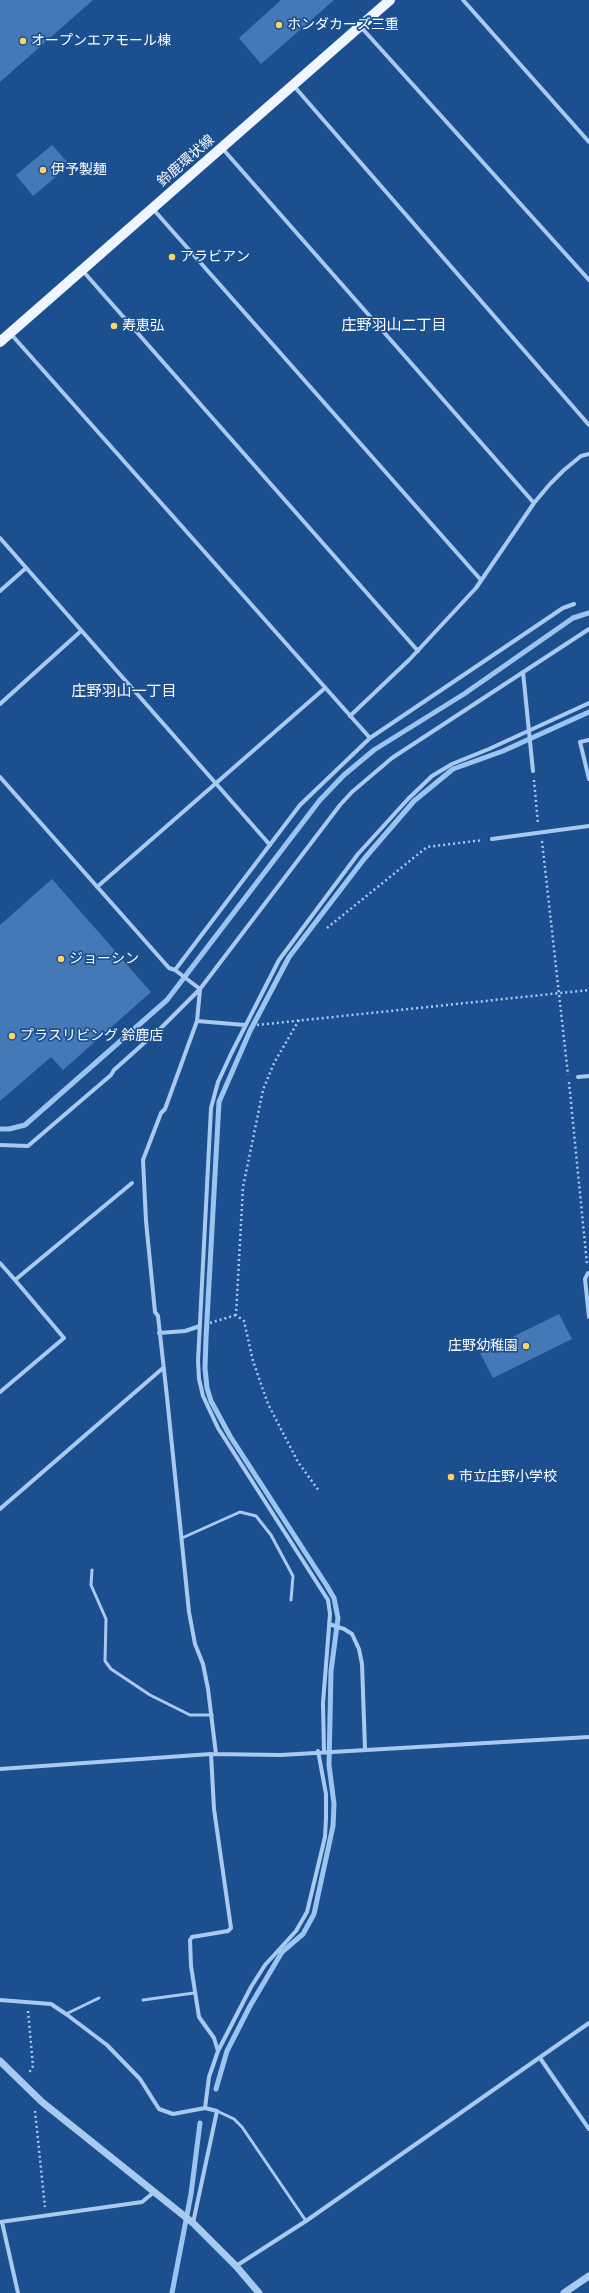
<!DOCTYPE html>
<meta charset="utf-8">
<style>
body{margin:0}
canvas{display:block;background:#1b4f8f}
</style>
<canvas width="589" height="2293"></canvas>
<script>
const context = document.querySelector('canvas').getContext('2d');
context.lineJoin = 'round';
const shape = rows => new Path2D(rows.map(r => 'M' + r).join(''));
function strokePath(path, color, width, dash) { context.strokeStyle = color; context.lineWidth = width; context.lineCap = dash ? 'butt' : 'round'; context.setLineDash(dash || []); context.stroke(path); }
function fillPath(path, color) { context.fillStyle = color; context.fill(path, 'evenodd'); }
function drawText(font, color, halo, rows, align = 'center') {
  context.font = font + ' Karla,"Noto Sans JP",sans-serif'; context.lineWidth = 3.5; context.setLineDash([]); context.textBaseline = 'middle'; context.strokeStyle = halo; context.fillStyle = color; for (const [text, x, y, turn = 0] of rows) {
    context.save(); context.translate(x, y); context.rotate((+turn || 0) * Math.PI / 180); context.textAlign = isNaN(turn) ? turn : align; if (halo) context.strokeText(text, 0, 0); context.fillText(text, 0, 0); context.restore();
  }
}
const stream = shape([
 [0,1129,9,1129,25,1125,167,1000,320,800,344,775,374,750,464,694,573,618,589,613],
 [216,2089,227,2051,250,2006,282,1952,303,1934,314,1914,333,1826,334,1804,329,1765,331,1671,338,1618,334,1598,327,1586,230,1436,211,1401,207,1388,205,1368,206,1338,219,1102,250,1031,289,957,364,859,414,801,453,769,503,751,589,712],
 [172,2293,191,2194,200,2123]
]);
const building = shape([
 [0,0,93,0,0,82],
 [281,0,334,0,261,64,239,38],
 [52,145,70,165,33,196,16,175],
 [52,879,151,992,63,1070,51,1057,0,1101,0,925],
 [559,1314,572,1339,493,1378,480,1353]
]);
const path = shape([
 [534,780,538,824],
 [542,841,568,1075],
 [327,928,427,847,483,840],
 [299,1020,274,1063,263,1090,243,1187,236,1315,244,1321,253,1361,268,1404,298,1462,319,1491],
 [257,1025,589,990],
 [569,1082,587,1264],
 [210,1323,236,1315],
 [28,2011,33,2066,29,2073],
 [35,2111,45,2207]
]);
const service = shape([
 [182,1538,240,1512,256,1516,271,1535,293,1576,291,1600],
 [92,1570,91,1585,106,1619,105,1661,111,1669,150,1695,190,1715,212,1715],
 [143,2000,194,1993],
 [66,2014,99,1998],
 [217,2111,234,2119,242,2127,306,2221]
]);
const minor = shape([
 [463,0,589,142],
 [360,26,589,280],
 [293,85,589,425],
 [222,148,534,503],
 [153,209,481,580],
 [82,270,418,651],
 [10,333,370,738,300,805,175,970],
 [0,538,270,845],
 [0,591,26,568],
 [523,672,533,771],
 [0,704,81,631],
 [350,716,409,660,476,588,534,503,550,484,564,470,581,456,589,454],
 [370,738,563,608,574,604],
 [589,740,580,742,589,779],
 [0,777,169,968,175,970,200,989],
 [492,839,589,826],
 [97,887,325,688],
 [200,990,197,1021,165,1109,161,1113,143,1160,146,1221,155,1312,158,1316,167,1397,189,1612,195,1644,203,1664,208,1689,216,1754],
 [197,1021,245,1025],
 [578,1077,589,1076],
 [0,1145,28,1146,111,1075,114,1070,162,1027,200,989,340,805,352,792,392,758,589,629],
 [0,1263,15,1280,132,1183],
 [588,1273,585,1279,589,1317],
 [159,1333,185,1331,200,1326],
 [0,1392,64,1338,15,1280],
 [0,1509,163,1368],
 [329,1624,344,1629,352,1634,359,1649,362,1664,365,1749],
 [324,1751,323,1703,330,1614,328,1600,218,1428,203,1396,199,1379,198,1361,211,1108,218,1082,231,1054,279,960,358,854,408,799,432,776,452,764,489,749,589,703],
 [211,1754,214,1809,231,1928,228,1931,192,1937,190,1940,191,1966,199,2017,214,2038,218,2051],
 [0,1769,211,1754,281,1755,589,1737],
 [0,2000,51,2004,66,2014,107,2045,140,2079,159,2109,173,2114,205,2108,217,2111,193,2223],
 [540,2058,589,2129],
 [205,2108,209,2077,218,2051,251,1987,265,1965,296,1931,307,1912,325,1837,326,1818,326,1794,318,1751],
 [0,2222,142,2202,153,2193],
 [2,2222,18,2293],
 [236,2266,306,2221,589,2023]
]);
const tertiary = shape([
 [0,2061,42,2102,193,2223,236,2266,259,2293],
 [564,2293,589,2276]
]);
const primary = shape([
 [0,342,390,0]
]);
const markers = [
 [279,25,4,"#ffd166"],
 [23,41,4,"#ffd166"],
 [43,170,4,"#ffd166"],
 [172,257,4,"#ffd166"],
 [114,326,4,"#ffd166"],
 [61,959,4,"#ffd166"],
 [12,1036,4,"#ffd166"],
 [526,1346,4,"#ffd166"],
 [451,1477,4,"#ffd166"]
];
const poiNames = [
 ["ホンダカーズ三重",287,25],
 ["オープンエアモール棟",31,41],
 ["伊予製麺",51,170],
 ["アラビアン",180,257],
 ["寿恵弘",122,326],
 ["ジョーシン",69,959],
 ["プラスリビング 鈴鹿店",20,1036],
 ["庄野幼稚園",518,1346,"right"],
 ["市立庄野小学校",459,1477]
];
const streetNames = [
 ["鈴鹿環状線",186,161,-41]
];
const neighbourhoodNames = [
 ["庄野羽山二丁目",394,326],
 ["庄野羽山一丁目",124,692]
];
strokePath(stream, '#9cc4f0', 5);
fillPath(building, '#4478b7');
strokePath(path, '#a9c9ee', 2.5, [2, 3]);
strokePath(service, '#a9c9ee', 3);
strokePath(minor, '#a9c9ee', 4);
strokePath(tertiary, '#a9c9ee', 7);
strokePath(primary, '#f0f6ff', 10);
for (const [x, y, r, color] of markers) { const dot = new Path2D(); dot.arc(x, y, r, 0, 2 * Math.PI); context.fillStyle = color; context.fill(dot); strokePath(dot, '#1b4f8f', 1.5); }
drawText('14px', '#fff', '#1b4f8f', poiNames, 'left');
drawText('14px', '#fff', '#1b4f8f', streetNames);
drawText('15px', '#fff', '#1b4f8f', neighbourhoodNames);
</script>
